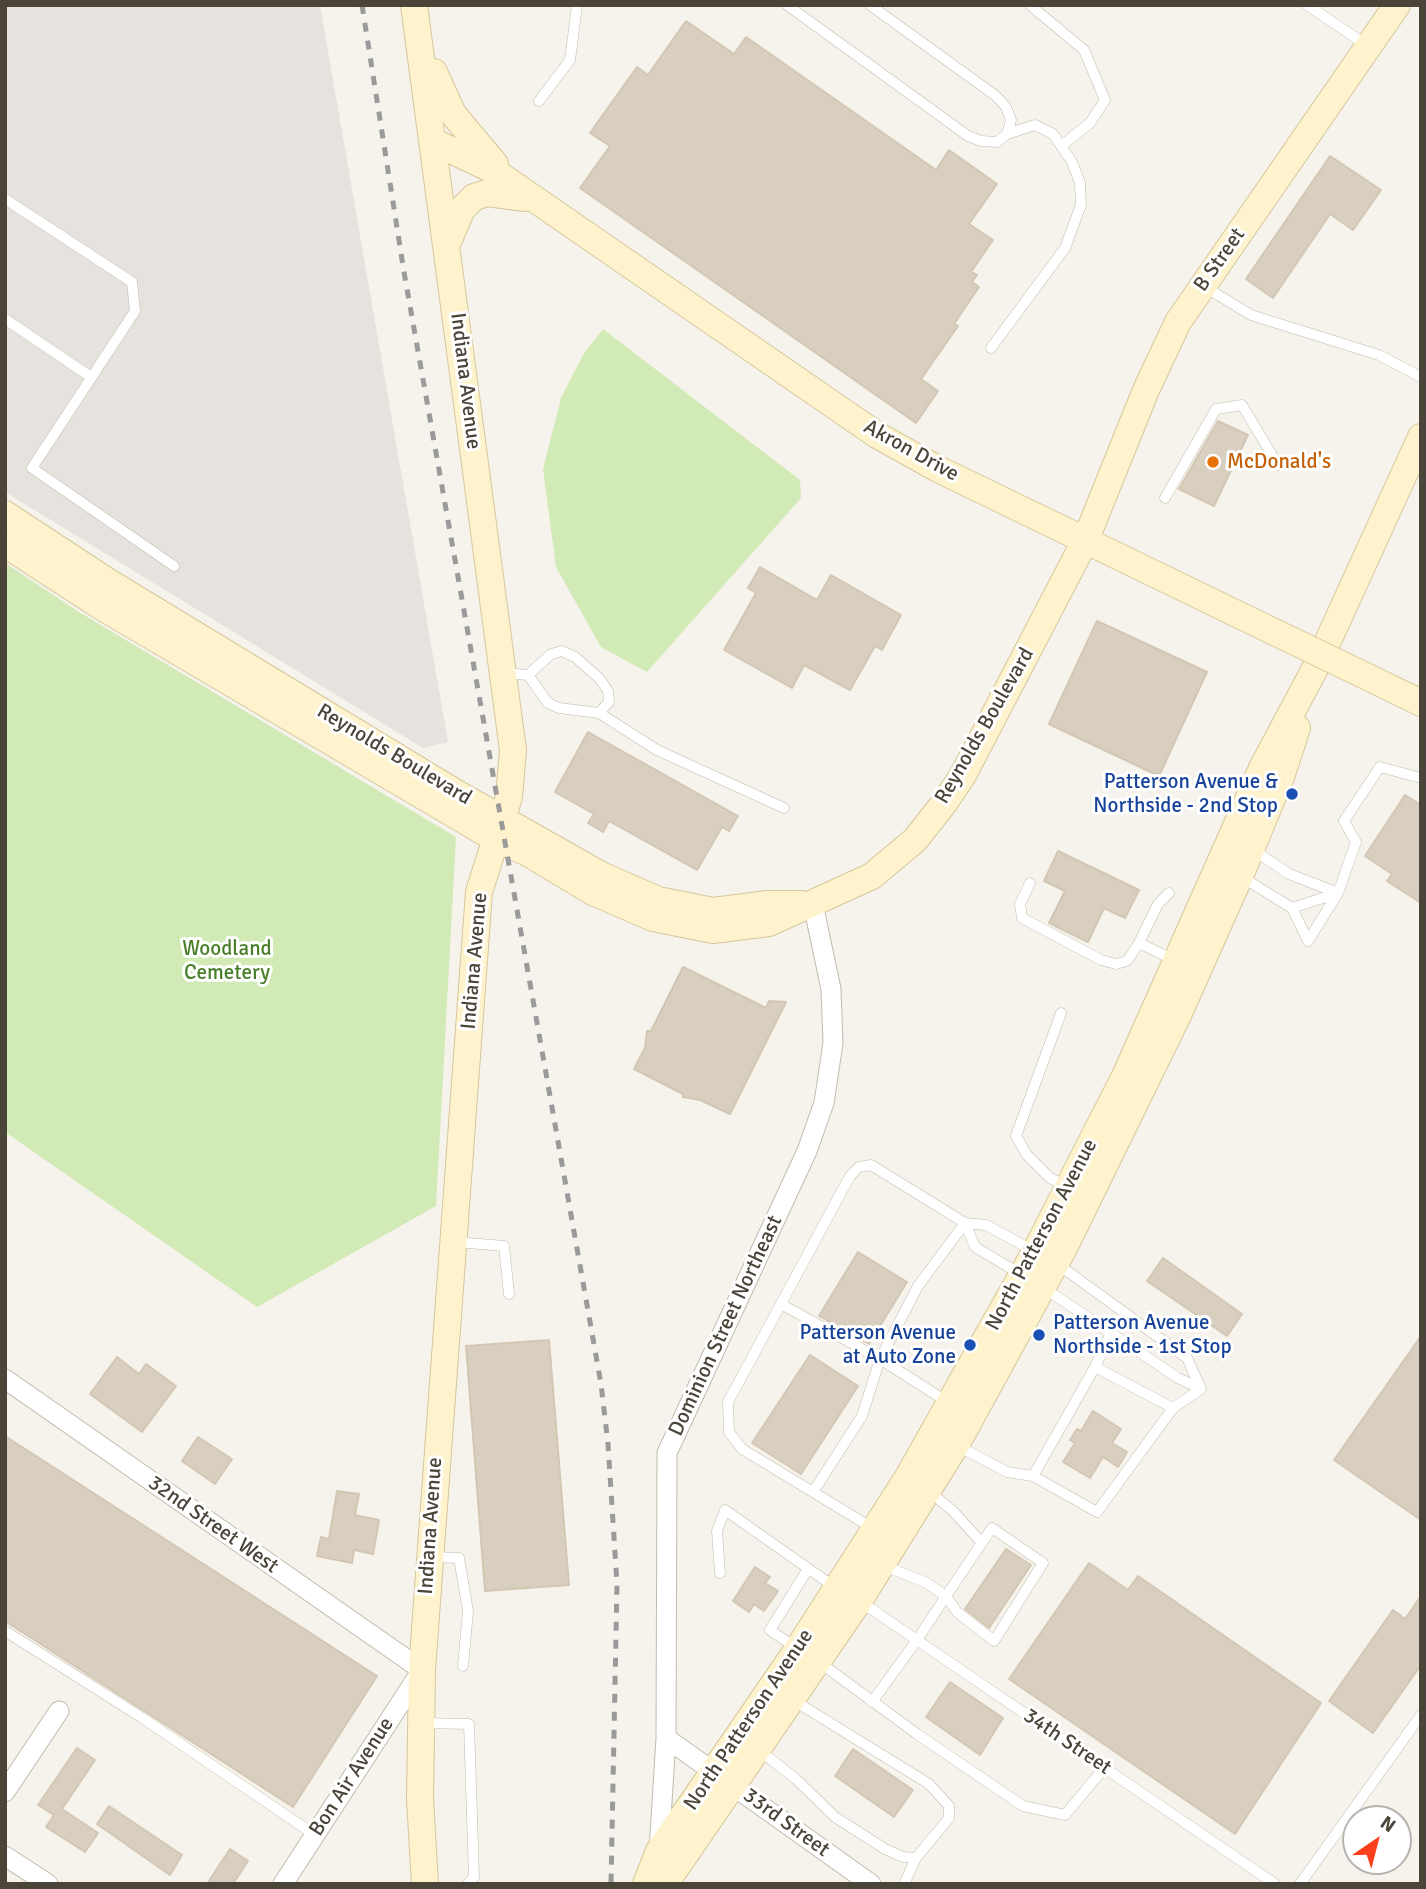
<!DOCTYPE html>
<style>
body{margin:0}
#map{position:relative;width:1426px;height:1889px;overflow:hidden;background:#f6f3ec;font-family:Signika,sans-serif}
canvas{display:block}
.frame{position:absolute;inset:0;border:7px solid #4b4439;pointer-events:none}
.north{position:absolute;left:1342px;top:1805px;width:70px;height:70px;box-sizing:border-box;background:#fff;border:2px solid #b7b4b0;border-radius:50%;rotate:35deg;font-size:19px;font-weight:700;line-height:28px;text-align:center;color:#4b4439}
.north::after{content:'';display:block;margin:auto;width:24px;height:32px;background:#fc3f1d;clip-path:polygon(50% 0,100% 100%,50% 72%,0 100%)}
</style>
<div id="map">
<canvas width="1426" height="1889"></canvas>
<div class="frame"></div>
<div class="north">N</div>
</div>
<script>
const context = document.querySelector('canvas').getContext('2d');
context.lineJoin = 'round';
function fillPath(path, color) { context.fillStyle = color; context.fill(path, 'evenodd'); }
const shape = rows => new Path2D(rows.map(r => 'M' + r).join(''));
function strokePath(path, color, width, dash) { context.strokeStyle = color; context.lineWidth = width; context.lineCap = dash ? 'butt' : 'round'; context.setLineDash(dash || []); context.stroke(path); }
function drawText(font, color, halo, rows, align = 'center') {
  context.font = font + ' Signika,sans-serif'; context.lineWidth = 6; context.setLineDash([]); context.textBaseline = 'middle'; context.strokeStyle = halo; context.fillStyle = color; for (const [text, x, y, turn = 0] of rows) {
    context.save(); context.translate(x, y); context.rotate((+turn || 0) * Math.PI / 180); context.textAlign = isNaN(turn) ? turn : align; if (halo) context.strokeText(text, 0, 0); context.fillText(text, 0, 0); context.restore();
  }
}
const industrial = shape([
 [5,5,320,5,448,742,423,748,5,492]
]);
const green = shape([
 [603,329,800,480,801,498,647,672,601,647,556,567,543,469,561,398,584,353],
 [5,563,79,612,456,837,436,1206,257,1307,5,1132]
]);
const building = shape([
 [686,21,734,54,746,37,936,170,949,150,997,184,969,224,993,240,971,272,977,275,972,282,979,287,954,324,958,326,921,379,938,391,916,423,580,188,610,146,590,133,637,67,648,75,686,21],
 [1330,156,1381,190,1353,230,1330,214,1273,298,1246,279,1330,156],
 [1218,421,1248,435,1214,506,1179,489,1218,421],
 [760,567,817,600,831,575,901,615,882,650,875,646,850,690,804,665,792,688,724,650,756,593,748,588,760,567],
 [1097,621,1207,672,1159,776,1049,724,1097,621],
 [588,732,738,816,729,831,722,827,697,870,609,821,603,832,588,823,594,814,555,792,588,732],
 [1405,795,1421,805,1421,903,1387,881,1392,874,1365,856,1405,795],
 [1058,851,1139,890,1125,918,1104,908,1088,942,1049,923,1065,891,1044,881,1058,851],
 [683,967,766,1008,769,1001,786,1002,730,1114,700,1100,683,1097,683,1094,634,1069,645,1048,647,1031,651,1031,683,967],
 [858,1252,907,1282,869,1344,819,1316,858,1252],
 [1163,1258,1242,1314,1227,1336,1147,1281,1163,1258],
 [1421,1336,1421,1520,1334,1460,1421,1336],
 [549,1340,569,1585,485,1591,466,1346,549,1340],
 [810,1355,858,1386,801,1474,752,1443,810,1355],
 [117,1357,139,1374,146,1364,176,1386,142,1432,90,1394,117,1357],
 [1093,1411,1121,1429,1112,1443,1127,1452,1118,1467,1103,1457,1090,1478,1063,1462,1075,1443,1070,1440,1077,1429,1081,1431,1093,1411],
 [5,1436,377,1676,293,1807,5,1621,5,1436],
 [198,1437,232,1459,215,1484,182,1461,198,1437],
 [337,1491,359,1494,355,1515,379,1520,373,1554,354,1550,352,1563,317,1556,321,1537,329,1539,337,1491],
 [1006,1549,1031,1565,989,1628,965,1609,1006,1549],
 [1089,1563,1128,1590,1138,1576,1321,1703,1235,1834,1009,1679,1089,1563],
 [755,1567,770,1577,765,1583,778,1591,764,1611,754,1604,749,1612,733,1601,755,1567],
 [1421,1596,1421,1665,1373,1733,1329,1701,1393,1610,1405,1619,1421,1596],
 [950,1682,1003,1718,980,1755,926,1717,950,1682],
 [77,1748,95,1760,62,1809,98,1833,85,1852,46,1827,54,1815,38,1805,77,1748],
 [853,1749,913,1790,894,1817,835,1776,853,1749],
 [109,1806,182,1855,170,1875,97,1824,109,1806],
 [230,1849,248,1861,233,1884,207,1884,230,1849]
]);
const lane = shape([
 [787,5,968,136,981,141,997,142,1007,134,1011,120,1006,107,996,96,870,5],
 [1030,5,1084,50,1105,100,1090,123,1061,146],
 [1307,5,1368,46],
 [539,101,570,60,577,5],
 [5,199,132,282,135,311,32,468,174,566],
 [1205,287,1251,315,1379,355,1421,377],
 [5,319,91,377],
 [991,348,1065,248,1081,205,1080,183,1072,162,1053,134,1035,125,1007,134],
 [1165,498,1216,409,1242,405,1278,465],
 [504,673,528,675,551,654,562,651,575,657,599,678,608,691,609,702,599,713,559,708,548,703,528,675],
 [599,713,657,750,784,808],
 [1252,849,1289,874,1338,893],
 [1240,876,1292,908,1308,941],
 [1030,883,1020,904,1022,918,1101,960,1116,964,1127,961,1139,943,1176,961],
 [1292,908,1338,893],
 [1308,941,1338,893,1356,842,1344,821,1380,767,1421,778],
 [1139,943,1158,904,1169,893],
 [1061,1013,1016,1136,1027,1155,1050,1178,1068,1187],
 [965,1223,975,1247,1022,1275],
 [456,1242,504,1246,509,1294],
 [1056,1263,1187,1358,1201,1389],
 [1044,1288,1178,1378,1201,1389],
 [781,1304,880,1359,949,1403],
 [1095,1367,1173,1408],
 [958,1446,1007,1472,1033,1476,1097,1512,1173,1408,1201,1389],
 [1033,1476,1095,1367,1111,1333],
 [813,1492,862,1416,880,1359,918,1286,965,1223],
 [930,1492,953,1511,982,1543],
 [874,1529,742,1449,729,1432,728,1402,850,1176,859,1167,871,1165,965,1223,986,1225,1034,1251],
 [433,1557,459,1558,468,1611,463,1666],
 [720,1573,717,1531,725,1510,836,1588],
 [861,1602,1275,1884],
 [5,1631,141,1717,315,1835],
 [796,1648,770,1630,808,1569],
 [819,1662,917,1734,1023,1806,1065,1815,1105,1767],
 [793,1700,929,1784,949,1806,949,1818,916,1858,904,1884],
 [872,1702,917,1640,946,1596,992,1528,1043,1563,994,1641,957,1612,946,1596,925,1582,884,1566],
 [421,1723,469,1724,474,1877,468,1884],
 [759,1750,796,1779,835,1817,885,1849,903,1857,916,1858],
 [1300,1884,1421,1715]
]);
const street = shape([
 [5,1379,422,1670,283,1884],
 [666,1738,871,1884],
 [5,1792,59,1711],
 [659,1851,666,1738,667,1453,807,1151,824,1103,833,1043,831,989,813,904],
 [5,1856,48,1884]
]);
const secondary = shape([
 [414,5,513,750,509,797,479,892,422,1670,420,1799,425,1884],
 [434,72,453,114,495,164],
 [434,142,491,169,877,435,938,469,1264,627],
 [448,242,462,209,474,197,487,193,525,198],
 [5,514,107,581,458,794,601,875,658,900,713,911,768,904,801,904],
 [5,544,102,607,494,838,528,853,593,892,653,918,713,930,769,923,872,876,915,840,945,802,963,775,1086,539,1146,390,1178,322,1397,5],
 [1376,681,1421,703],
 [646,1884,659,1851,797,1650,908,1477,1035,1252,1125,1076,1263,766,1318,663,1421,437],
 [665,1884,859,1601,956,1445,1064,1248,1179,1013,1240,876,1281,777,1297,728]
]);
const rail = shape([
 [362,5,404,272,601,1384,608,1444,617,1584,611,1884]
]);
const secondaryBridge = shape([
 [1264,627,1376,681]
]);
const markers = [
 [1213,462,7,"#e8710a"],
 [1292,794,7,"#1a4fb4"],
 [1039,1335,7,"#1a4fb4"],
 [970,1345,7,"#1a4fb4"]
];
const streetNames = [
 ["B Street",1220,260,-55],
 ["Indiana Avenue",465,381,83],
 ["Akron Drive",911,451,29],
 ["Reynolds Boulevard",985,726,-60],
 ["Reynolds Boulevard",394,755,31],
 ["Indiana Avenue",475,961,-85],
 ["North Patterson Avenue",1042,1235,-62],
 ["Dominion Street Northeast",726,1326,-65],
 ["32nd Street West",213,1525,35],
 ["Indiana Avenue",431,1526,-86],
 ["North Patterson Avenue",749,1720,-56],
 ["34th Street",1067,1742,34],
 ["Bon Air Avenue",352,1777,-57],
 ["33rd Street",786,1823,36]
];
const foodNames = [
 ["McDonald's",1227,462]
];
const transitNames = [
 ["Patterson Avenue &",1278,782],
 ["Northside - 2nd Stop",1278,806],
 ["Patterson Avenue",1053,1323,"left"],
 ["Northside - 1st Stop",1053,1347,"left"],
 ["Patterson Avenue",956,1333],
 ["at Auto Zone",956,1357]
];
const parkNames = [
 ["Woodland",227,949],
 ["Cemetery",227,973]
];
fillPath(industrial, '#e6e2dd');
fillPath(green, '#d2eab5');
fillPath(building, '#d8cfc1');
strokePath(building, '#d3c7b4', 2);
strokePath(lane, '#c2bbae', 11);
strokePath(street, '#c2bbae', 21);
strokePath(secondary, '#d6c79b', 28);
strokePath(lane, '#fff', 10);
strokePath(street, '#fff', 19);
strokePath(secondary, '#fff3cd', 26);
strokePath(rail, '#9a9a9a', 5, [9, 9]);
strokePath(secondaryBridge, '#d6c79b', 28, []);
strokePath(secondaryBridge, '#fff3cd', 26);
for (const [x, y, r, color] of markers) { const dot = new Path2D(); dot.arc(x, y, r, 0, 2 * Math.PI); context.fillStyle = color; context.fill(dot); strokePath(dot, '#fff', 2.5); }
drawText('21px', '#4b4439', '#fff', streetNames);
drawText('21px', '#c56008', '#fff', foodNames, 'left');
drawText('21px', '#164399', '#fff', transitNames, 'right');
drawText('21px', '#4a7f2a', '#fff', parkNames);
</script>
